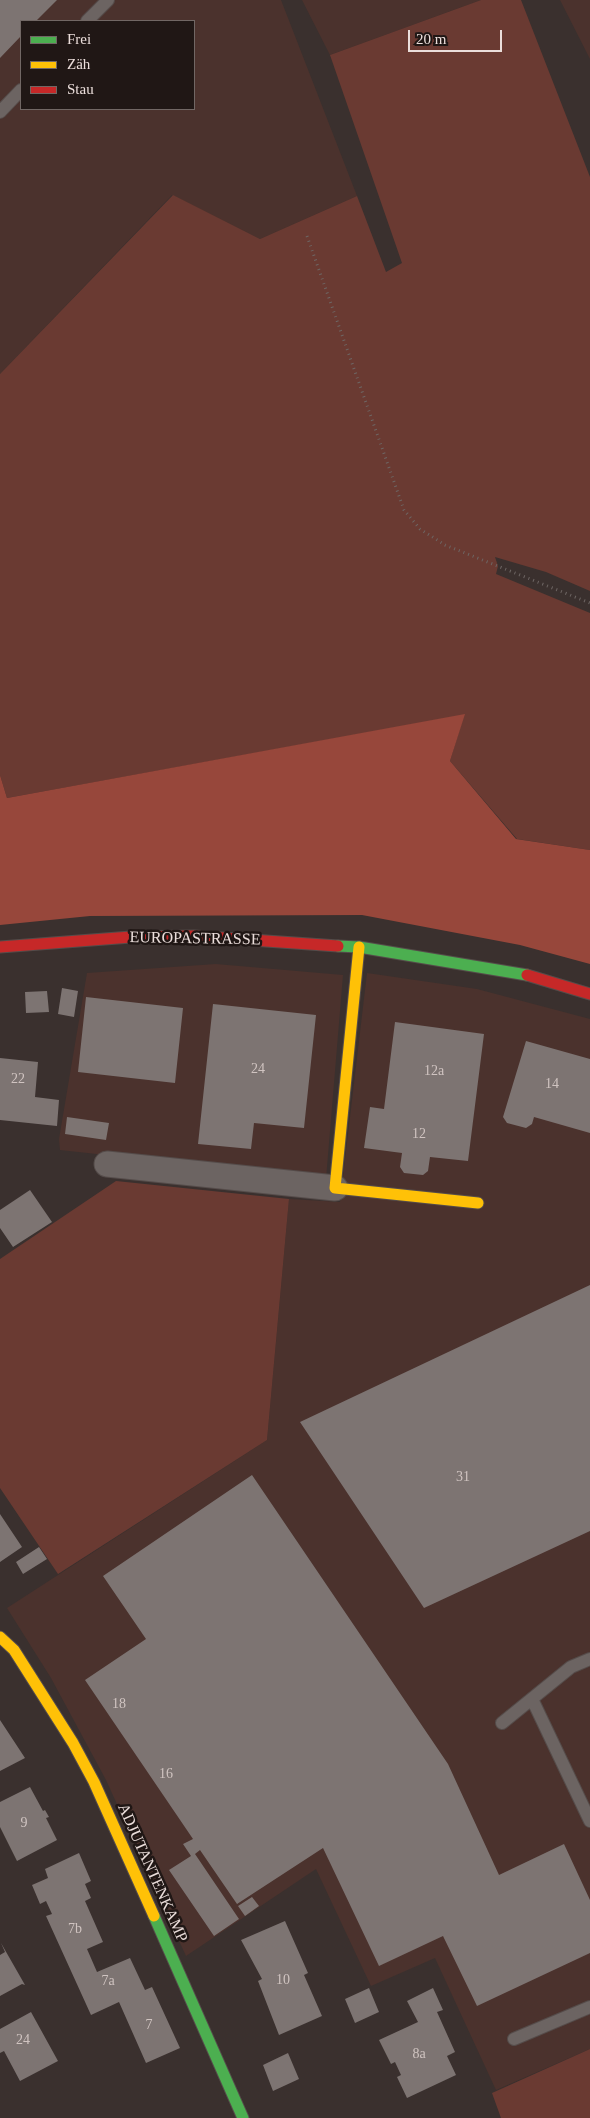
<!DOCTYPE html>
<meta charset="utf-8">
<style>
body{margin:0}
#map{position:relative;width:590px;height:2118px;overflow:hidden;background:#3a302e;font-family:"Times New Roman",serif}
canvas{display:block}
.legend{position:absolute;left:20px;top:20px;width:175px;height:90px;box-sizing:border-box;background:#201715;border:1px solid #716764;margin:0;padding:6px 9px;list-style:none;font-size:15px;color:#ebdedb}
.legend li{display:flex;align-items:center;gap:10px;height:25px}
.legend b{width:25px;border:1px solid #716764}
.scale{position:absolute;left:408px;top:30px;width:94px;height:22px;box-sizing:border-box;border:2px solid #ebdedb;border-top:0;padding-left:6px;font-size:15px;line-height:18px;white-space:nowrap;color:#ebdedb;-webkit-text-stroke:4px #201715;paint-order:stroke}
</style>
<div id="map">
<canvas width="590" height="2118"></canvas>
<ul class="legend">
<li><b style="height:6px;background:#4caf50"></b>Frei</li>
<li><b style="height:6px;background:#ffc107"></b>Zäh</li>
<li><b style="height:6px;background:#c62828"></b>Stau</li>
</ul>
<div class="scale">20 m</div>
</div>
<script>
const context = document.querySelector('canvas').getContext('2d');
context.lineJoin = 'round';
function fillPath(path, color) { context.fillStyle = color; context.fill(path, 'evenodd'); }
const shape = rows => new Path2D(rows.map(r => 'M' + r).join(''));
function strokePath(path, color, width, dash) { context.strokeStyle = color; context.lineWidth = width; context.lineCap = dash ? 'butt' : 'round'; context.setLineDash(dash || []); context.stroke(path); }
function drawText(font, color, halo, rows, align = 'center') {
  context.font = font + ' "Times New Roman",serif'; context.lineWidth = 5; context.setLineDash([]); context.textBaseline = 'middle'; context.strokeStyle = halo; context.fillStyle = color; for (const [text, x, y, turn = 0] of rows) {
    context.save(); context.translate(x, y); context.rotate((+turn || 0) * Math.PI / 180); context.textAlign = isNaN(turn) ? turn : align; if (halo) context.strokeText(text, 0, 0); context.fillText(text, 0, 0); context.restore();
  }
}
const built = shape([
 [0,0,281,0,357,196,260,239,172,195,0,374],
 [21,21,194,21,194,109,21,109],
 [302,0,481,0,330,55],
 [560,0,590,0,590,59],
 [216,964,343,975,326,1179,60,1150,59,1139,87,973],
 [367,973,477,989,590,1019,590,2049,496,2090,435,1958,371,1986,316,1869,186,1956,106,1780,51,1678,7,1608,267,1440,289,1199,340,1202]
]);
const green = shape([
 [481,0,521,0,590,177,590,591,546,572,495,557,498,566,496,574,590,613,590,850,517,839,450,761,464,715,7,798,0,775,0,374,173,195,260,239,357,196,386,272,402,263,330,55],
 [116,1181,289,1199,267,1440,58,1574,0,1488,0,1259],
 [590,2049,590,2118,501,2118,492,2093]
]);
const forest = shape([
 [465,714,450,761,516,839,590,850,590,964,520,945,362,915,90,916,0,925,0,775,7,798]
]);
const building = shape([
 [0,0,57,0,36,21,21,21,21,36,0,58],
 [62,988,78,991,74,1017,58,1014],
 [47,991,49,1012,26,1013,25,992],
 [86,997,183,1008,175,1083,78,1072],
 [213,1004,316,1015,304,1128,254,1123,251,1149,198,1144],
 [395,1022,484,1034,468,1161,430,1157,428,1171,423,1175,404,1173,400,1167,402,1153,364,1148,370,1107,384,1109],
 [526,1041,590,1059,590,1133,534,1117,532,1124,526,1128,507,1123,503,1117],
 [0,1058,38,1062,35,1097,59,1100,57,1126,0,1120],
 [67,1117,109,1123,106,1140,65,1134],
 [30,1190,52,1222,13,1247,0,1228,0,1210],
 [590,1285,590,1531,424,1608,300,1422],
 [252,1475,448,1764,499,1875,564,1844,590,1900,590,1953,477,2006,443,1936,379,1966,323,1848,237,1904,200,1850,195,1854,239,1919,214,1936,169,1870,191,1856,183,1844,193,1839,85,1680,146,1639,103,1576],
 [0,1514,22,1547,0,1562],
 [39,1547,47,1559,23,1574,16,1562],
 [0,1720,25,1758,0,1771],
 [30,1787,43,1811,45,1810,49,1817,46,1818,57,1840,17,1861,0,1827,0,1802],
 [79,1853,91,1881,85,1884,91,1898,85,1901,103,1942,87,1949,97,1972,130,1958,145,1990,152,1987,180,2048,146,2063,119,2002,91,2015,46,1916,52,1914,46,1901,40,1904,32,1885,48,1878,45,1869],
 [252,1897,259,1906,245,1916,238,1906],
 [285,1921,308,1973,304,1975,322,2016,279,2035,258,1981,262,1979,241,1940],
 [1,1943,25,1985,22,1984,0,1996,0,1955,5,1952],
 [369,1988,379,2012,355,2023,345,1999],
 [433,1988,443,2010,437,2012,455,2052,447,2056,456,2075,407,2098,397,2077,401,2075,395,2062,391,2064,379,2040,418,2022,407,2001],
 [31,2012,58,2061,20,2081,4,2051,0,2053,0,2029],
 [288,2053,299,2079,273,2091,263,2065]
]);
const path = shape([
 [307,236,404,510,420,529,445,545,590,603]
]);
const lane = shape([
 [87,21,108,0],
 [0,112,21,90],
 [532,1699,590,1821],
 [502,1723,571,1667,590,1659],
 [514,2039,590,2007]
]);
const street = shape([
 [107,1164,335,1188]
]);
const fast = shape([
 [338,946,359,947,527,975],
 [154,1916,243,2118]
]);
const slow = shape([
 [359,947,335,1188,478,1203],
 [0,1637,14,1650,73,1743,94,1782,154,1916]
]);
const jam = shape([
 [0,947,131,937,194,936,338,946],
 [527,975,590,994]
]);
const numberNames = [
 ["24",258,1069],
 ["12a",434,1071],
 ["22",18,1079],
 ["14",552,1084],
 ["12",419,1134],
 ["31",463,1477],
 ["18",119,1704],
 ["16",166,1774],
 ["9",24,1823],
 ["7b",75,1929],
 ["10",283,1980],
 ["7a",108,1981],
 ["7",149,2025],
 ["24",23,2040],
 ["8a",419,2054]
];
const streetNames = [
 ["EUROPASTRASSE",195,939,1],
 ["ADJUTANTENKAMP",152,1873,66]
];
fillPath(built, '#4b322d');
fillPath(green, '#6a3a32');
fillPath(forest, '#97473b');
fillPath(building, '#7d7472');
strokePath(lane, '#554c4a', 14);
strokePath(street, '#554c4a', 27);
strokePath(fast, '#554c4a', 13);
strokePath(slow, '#554c4a', 13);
strokePath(jam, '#554c4a', 13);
strokePath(path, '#6e6664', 3, [1, 4]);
strokePath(lane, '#6c6462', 12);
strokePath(street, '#6c6462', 25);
strokePath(fast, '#4caf50', 11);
strokePath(slow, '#ffc107', 11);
strokePath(jam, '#c62828', 11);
drawText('14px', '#d0c4c1', null, numberNames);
drawText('16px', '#ebdedb', '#201715', streetNames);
</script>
